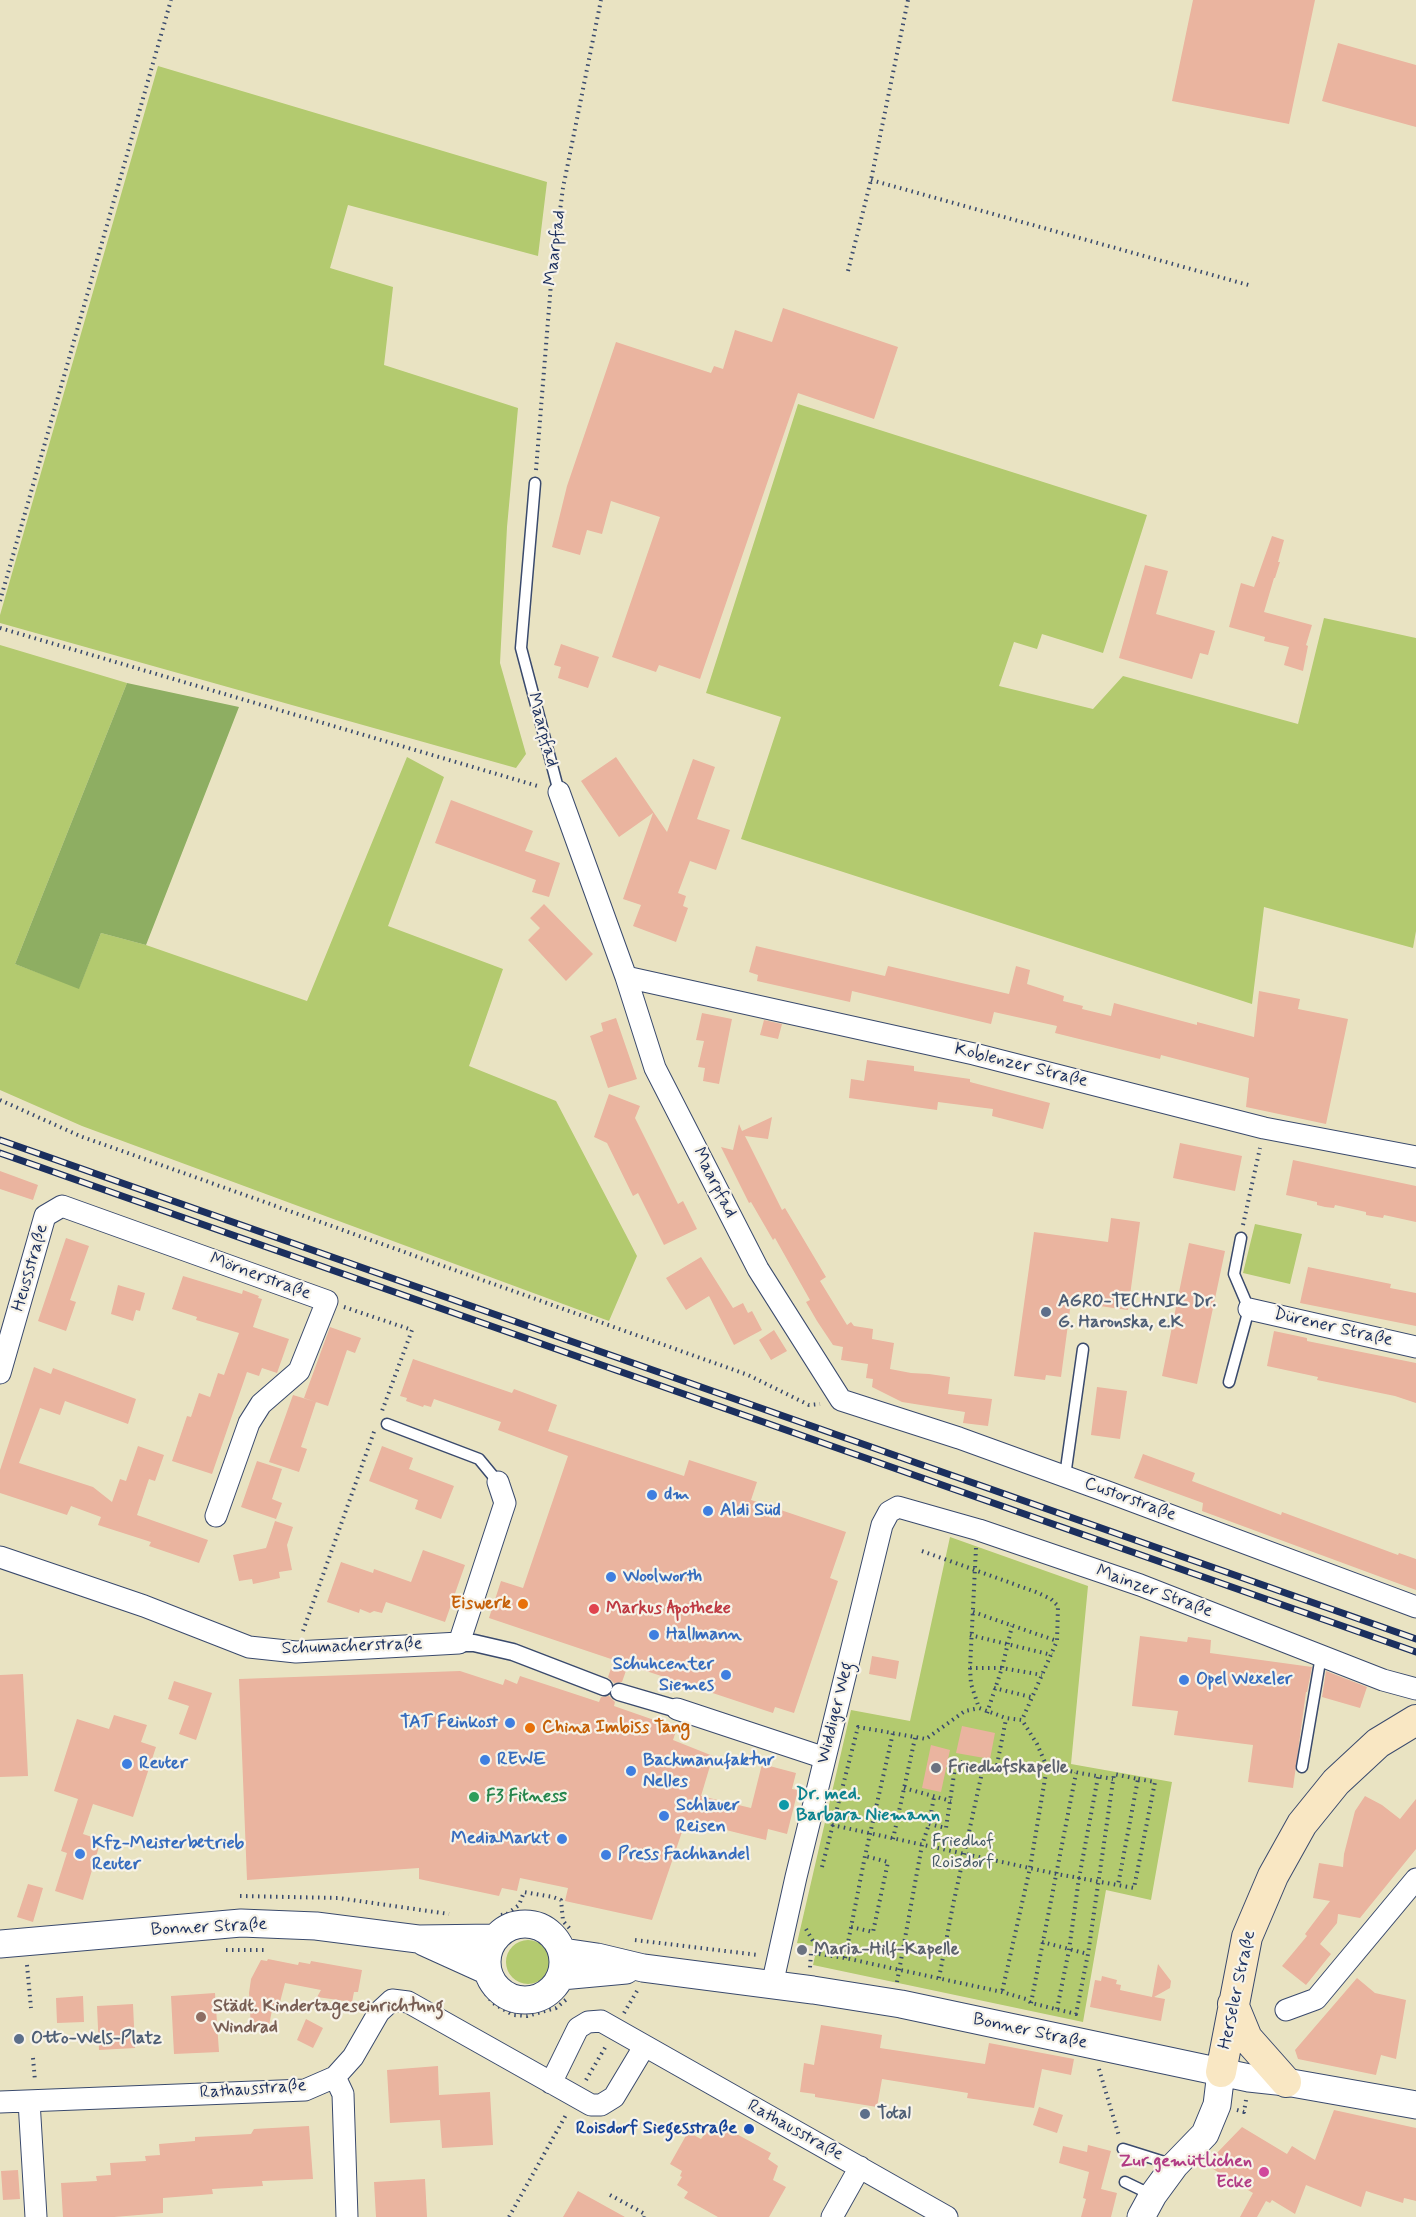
<!DOCTYPE html>
<meta charset="utf-8">
<style>
body{margin:0}
canvas{display:block;background:#e9e3c2}
</style>
<canvas width="1416" height="2217"></canvas>
<script>
const context = document.querySelector('canvas').getContext('2d');
context.lineJoin = 'round';
function fillPath(path, color) { context.fillStyle = color; context.fill(path, 'evenodd'); }
const shape = rows => new Path2D(rows.map(r => 'M' + r).join(''));
function strokePath(path, color, width, dash) { context.strokeStyle = color; context.lineWidth = width; context.lineCap = dash ? 'butt' : 'round'; context.setLineDash(dash || []); context.stroke(path); }
function drawText(font, color, halo, rows, align = 'center') {
  context.font = font + ' Mynerve,sans-serif'; context.lineWidth = 4.5; context.setLineDash([]); context.textBaseline = 'middle'; context.strokeStyle = halo; context.fillStyle = color; for (const [text, x, y, turn = 0] of rows) {
    context.save(); context.translate(x, y); context.rotate((+turn || 0) * Math.PI / 180); context.textAlign = isNaN(turn) ? turn : align; if (halo) context.strokeText(text, 0, 0); context.fillText(text, 0, 0); context.restore();
  }
}
const green = shape([
 [158,66,547,182,538,256,348,205,330,268,393,287,384,365,518,408,507,527,500,663,526,754,516,768,0,623,0,615],
 [798,404,1147,515,1103,653,1042,634,1037,649,1014,642,999,686,1093,709,1123,676,1298,724,1324,618,1416,638,1416,931,1413,948,1264,907,1252,1004,741,839,781,717,706,693],
 [0,645,127,683,15,964,79,988,101,933,146,945,307,1001,407,757,444,777,388,926,503,969,469,1066,556,1101,637,1256,609,1321,82,1126,0,1090],
 [1255,1224,1302,1234,1290,1284,1243,1273],
 [950,1537,1088,1586,1071,1764,1172,1782,1151,1900,1106,1890,1083,2022,813,1965,817,1947,797,1943,851,1710,910,1721],
 '506 1962a22 22 0 1 1 44 0a22 22 0 1 1-44 0Z'
]);
const forest = shape([
 [127,683,239,707,146,945,101,933,79,989,15,964]
]);
const building = shape([
 [1193,0,1315,0,1289,124,1172,101],
 [1338,43,1416,65,1416,127,1322,101],
 [783,308,898,347,874,419,798,393,700,679,659,665,656,672,612,657,660,517,611,501,602,534,587,530,580,555,552,547,567,486,616,342,711,373,714,366,723,369,735,330,772,342],
 [1272,536,1284,540,1278,562,1280,562,1275,578,1274,578,1264,612,1312,625,1306,645,1308,646,1303,671,1284,665,1289,647,1264,641,1265,637,1229,627,1241,583,1254,587],
 [1145,565,1168,571,1156,614,1215,631,1208,655,1200,653,1192,679,1119,658],
 [561,644,599,657,588,688,558,678,561,667,554,665],
 [616,757,667,832,693,759,715,767,697,819,730,830,716,870,690,861,678,893,686,896,683,906,688,908,676,942,633,926,641,905,623,899,653,813,619,837,581,781],
 [451,800,533,831,525,851,560,863,549,897,532,892,536,880,435,843],
 [544,904,593,954,566,981,528,940,540,928,530,918],
 [756,946,885,976,888,966,1009,994,1016,966,1030,970,1027,984,1064,996,1063,1001,1083,1006,1082,1009,1111,1016,1114,1003,1197,1025,1197,1022,1254,1037,1259,991,1300,999,1298,1009,1348,1019,1326,1124,1246,1107,1249,1078,1161,1055,1160,1059,1055,1033,1057,1026,994,1012,991,1024,852,991,850,1002,757,981,758,975,749,972],
 [702,1013,732,1019,719,1084,703,1081,705,1068,698,1067,704,1041,696,1040],
 [616,1018,637,1079,608,1088,590,1036,603,1031,601,1023],
 [764,1020,782,1024,778,1039,760,1035],
 [867,1060,914,1066,914,1071,970,1079,970,1082,1050,1103,1043,1129,992,1116,993,1109,938,1102,937,1110,849,1098,851,1079,864,1081],
 [609,1094,640,1106,635,1118,678,1204,683,1201,697,1229,664,1245,638,1193,633,1196,607,1143,594,1137],
 [772,1117,768,1139,745,1136,782,1210,785,1208,826,1277,820,1281,847,1325,851,1322,854,1326,873,1329,872,1339,894,1343,890,1369,911,1373,929,1374,950,1377,948,1394,992,1399,988,1426,963,1423,965,1412,902,1402,872,1387,873,1379,866,1378,868,1364,841,1360,843,1347,833,1345,817,1321,806,1302,810,1300,775,1238,773,1240,751,1202,749,1203,721,1147,733,1150,739,1124,742,1131],
 [1180,1143,1242,1156,1235,1191,1173,1178],
 [1293,1160,1416,1186,1416,1222,1384,1215,1383,1218,1366,1215,1366,1212,1335,1205,1334,1208,1325,1207,1317,1205,1317,1202,1286,1195],
 [0,1171,38,1185,33,1200,0,1189],
 [1111,1218,1140,1222,1128,1310,1071,1302,1061,1377,1046,1375,1045,1380,1014,1376,1034,1232,1108,1242],
 [66,1238,89,1246,70,1300,76,1302,66,1331,38,1321],
 [1189,1243,1225,1251,1197,1384,1162,1376],
 [701,1257,733,1308,743,1303,748,1313,752,1311,762,1330,734,1345,709,1296,686,1310,666,1278],
 [1308,1267,1391,1284,1390,1288,1416,1293,1416,1326,1300,1303],
 [183,1276,242,1294,243,1290,259,1296,258,1298,262,1299,253,1327,289,1339,277,1373,262,1368,259,1376,247,1372,212,1474,172,1461,187,1416,191,1417,199,1393,210,1397,218,1373,224,1375,239,1333,196,1320,197,1317,172,1309],
 [118,1285,145,1293,140,1311,136,1310,133,1321,111,1314],
 [330,1327,361,1338,355,1353,347,1350,328,1406,304,1398],
 [774,1330,787,1351,771,1360,759,1340],
 [1274,1331,1307,1338,1307,1341,1416,1363,1416,1403,1395,1396,1317,1380,1318,1377,1267,1366],
 [413,1359,512,1393,514,1389,557,1405,548,1431,684,1476,689,1460,757,1482,751,1500,846,1532,830,1578,838,1581,794,1713,775,1707,773,1713,628,1665,622,1682,614,1683,608,1677,614,1660,489,1618,501,1581,523,1588,568,1456,498,1430,501,1422,434,1399,431,1407,424,1405,423,1407,406,1401,407,1398,400,1396],
 [34,1367,51,1374,53,1368,136,1399,128,1424,65,1401,60,1415,40,1408,19,1463,93,1487,112,1502,120,1479,126,1481,138,1446,164,1455,155,1481,149,1479,137,1515,208,1540,199,1563,149,1546,151,1542,98,1525,101,1517,71,1506,67,1515,0,1493,0,1470],
 [1097,1387,1127,1391,1120,1439,1091,1435],
 [293,1395,316,1402,301,1447,307,1449,299,1472,269,1462],
 [382,1446,413,1458,409,1469,454,1486,441,1519,415,1509,418,1500,369,1481],
 [1143,1454,1195,1473,1192,1481,1281,1515,1282,1512,1398,1555,1399,1553,1416,1559,1416,1590,1202,1511,1203,1503,1134,1478],
 [257,1461,282,1469,272,1499,282,1503,276,1519,241,1507],
 [275,1521,293,1527,287,1545,292,1570,279,1572,280,1578,267,1581,253,1584,252,1579,239,1581,233,1555,266,1548],
 [423,1550,465,1565,445,1622,386,1602,382,1613,374,1611,370,1613,360,1609,359,1613,327,1602,341,1562,373,1573,374,1569,411,1582],
 [1140,1636,1187,1642,1188,1637,1211,1640,1210,1653,1312,1667,1307,1692,1306,1692,1293,1788,1248,1782,1253,1745,1174,1735,1178,1711,1132,1706],
 [872,1656,899,1661,896,1679,869,1674],
 [460,1671,503,1685,505,1679,517,1684,520,1676,599,1702,601,1697,609,1696,615,1702,614,1706,677,1728,673,1740,713,1756,701,1796,751,1808,762,1764,796,1773,792,1789,798,1790,787,1834,768,1829,766,1840,686,1820,652,1920,565,1901,568,1888,520,1878,517,1891,502,1888,499,1896,419,1879,419,1868,247,1880,239,1679],
 [1326,1671,1367,1687,1360,1708,1322,1697],
 [23,1674,28,1776,0,1777,0,1675],
 [174,1681,212,1693,196,1740,179,1734,189,1706,168,1699],
 [114,1715,147,1725,141,1742,156,1747,133,1817,93,1804,83,1834,101,1840,83,1900,55,1891,67,1853,61,1851,78,1799,54,1791,77,1719,109,1729],
 [962,1726,995,1733,990,1759,956,1753],
 [931,1745,950,1750,941,1792,922,1788],
 [1365,1796,1382,1805,1400,1819,1416,1799,1416,1849,1360,1918,1338,1914,1337,1923,1320,1944,1331,1954,1306,1985,1282,1966,1307,1936,1305,1934,1330,1901,1313,1898,1319,1863,1343,1867,1344,1854,1355,1811],
 [28,1884,43,1888,33,1922,17,1917],
 [268,1959,298,1965,299,1962,310,1964,311,1961,362,1970,358,1992,354,1992,352,2002,317,1997,321,1990,285,1983,280,2002,277,2002,275,2010,272,2010,268,2031,251,2028,249,1993,251,1979,261,1960,267,1961],
 [1158,1964,1171,1981,1170,1988,1154,1997,1165,1999,1161,2021,1090,2007,1095,1980,1101,1981,1102,1976,1117,1980,1116,1984,1121,1985,1120,1990,1152,1997],
 [1357,1978,1375,1993,1406,2000,1396,2059,1381,2055,1376,2075,1298,2059,1295,2050],
 [215,1993,219,2052,174,2054,171,1996],
 [83,1996,84,2022,57,2023,56,1998],
 [133,2004,135,2048,99,2050,97,2006],
 [306,2019,323,2028,313,2048,297,2040],
 [821,2025,882,2035,880,2048,985,2064,989,2043,1074,2059,1071,2075,1042,2069,1034,2108,967,2098,968,2093,882,2079,877,2107,815,2097,815,2094,800,2092,804,2063,814,2065],
 [438,2066,439,2095,490,2092,493,2145,442,2148,440,2120,390,2123,387,2070],
 [1039,2107,1063,2115,1057,2133,1033,2125],
 [1334,2110,1416,2128,1416,2201,1404,2198,1403,2203,1366,2191,1361,2207,1306,2185,1295,2214,1272,2200,1270,2203,1266,2201,1257,2217,1240,2217,1253,2193,1213,2169,1220,2159,1214,2156,1242,2127,1287,2154,1292,2146,1315,2160],
 [309,2126,313,2179,262,2181,263,2186,212,2189,213,2194,163,2198,163,2213,114,2217,63,2217,61,2183,97,2181,96,2176,111,2175,110,2163,146,2161,145,2156,160,2155,159,2144,195,2141,195,2137,251,2134,254,2129],
 [710,2127,721,2133,724,2127,771,2153,768,2159,778,2166,773,2180,786,2187,769,2217,718,2217,684,2198,688,2192,677,2185,682,2177,680,2176,682,2171,670,2164,688,2132,701,2139],
 [1088,2145,1111,2151,1101,2189,1117,2193,1111,2217,1081,2217,1086,2199,1083,2198,1089,2172,1059,2163,1063,2146,1087,2152],
 [18,2170,20,2199,3,2200,1,2171],
 [425,2179,427,2217,376,2217,374,2182],
 [578,2191,625,2217,563,2217]
]);
const path = shape([
 [871,180,1252,286],
 [848,271,871,180,908,0],
 [536,470,552,271,563,188,601,0],
 [0,601,171,0],
 [0,628,541,787],
 [0,1100,80,1136,748,1375,809,1405,820,1404],
 [1243,1225,1260,1148],
 [344,1307,412,1330,382,1411],
 [976,1548,970,1668,971,1684,979,1708,1006,1718,1022,1720,1037,1744,1047,1767,1030,1868,1002,1992],
 [922,1551,1036,1592,1051,1599,1058,1606,1057,1641,1022,1720],
 [973,1612,1057,1641],
 [303,1631,375,1429],
 [970,1635,1052,1655],
 [970,1668,1002,1668,1042,1675],
 [994,1688,1031,1697],
 [987,1713,1002,1668,1012,1626],
 [997,1765,1006,1719],
 [1047,1767,1113,1779],
 [904,1788,951,1801],
 [929,1824,946,1828,956,1761,983,1768,997,1765,1026,1772],
 [832,1825,1057,1874,1134,1888,1155,1782,1138,1779],
 [893,1839,915,1738],
 [822,1867,858,1727,926,1739,965,1711,979,1708],
 [240,1896,338,1898,449,1914],
 [501,1915,507,1914,519,1905,524,1892,553,1897,561,1900,563,1921,571,1930],
 [851,1927,873,1932,888,1862,865,1856],
 [806,1929,813,1941,821,1944,819,1954,811,1953],
 [635,1940,758,1955],
 [1042,1942,1088,1954],
 [226,1950,266,1950],
 [806,1952,811,1953,810,1968],
 [819,1954,845,1958,1002,1992,1026,1999,1031,2003,1076,2014,1088,1954,1114,1774,1138,1779,1118,1885],
 [845,1958,865,1856,893,1733],
 [27,1965,31,2008],
 [939,1978,953,1905,983,1768],
 [897,1982,922,1845,929,1824,934,1797],
 [486,1994,493,2003,513,2015,527,2016,556,2008,568,1998],
 [1031,2003,1076,1773],
 [1057,2009,1069,1950,1079,1878,1098,1777],
 [624,2013,637,1991],
 [33,2058,35,2081],
 [1099,2069,1119,2136],
 [586,2080,606,2046],
 [1237,2110,1244,2112,1246,2100],
 [610,2195,645,2214,644,2217],
 [509,2217,567,2113]
]);
const service = shape([
 [535,483,521,648,559,792],
 [1229,1382,1249,1309,1234,1274,1241,1238],
 [387,1424,479,1459,498,1482],
 [1065,1476,1083,1349],
 [1302,1767,1321,1656],
 [1123,2149,1174,2165],
 [1125,2182,1152,2195]
]);
const pedestrian = shape([
 [459,1643,474,1643,513,1652,604,1687],
 [619,1692,677,1709]
]);
const minor = shape([
 [559,792,626,977,655,1068,758,1269,841,1400,959,1438,1108,1492,1416,1607],
 [626,977,974,1054,1264,1128,1416,1157],
 [1249,1309,1416,1347],
 [0,1373,45,1216,62,1206,327,1301,299,1371,261,1404,249,1423,216,1516],
 [0,1557,144,1606,249,1647,296,1652,459,1643,505,1503,498,1482],
 [677,1709,825,1758],
 [772,1985,796,1877,882,1525,889,1512,898,1507,979,1530,1140,1585,1383,1680,1416,1689],
 [1286,2010,1316,1999,1416,1879],
 [335,2077,343,2094,347,2217],
 [551,2083,578,2028,588,2022,601,2021,947,2217],
 [29,2101,36,2217],
 [0,2102,305,2090,335,2077,353,2057,379,2012,392,2000,408,2002,591,2105,601,2105,614,2097,644,2047],
 [832,2217,860,2167]
]);
const tertiary = shape([
 '487 1962a38 38 0 1 1 76 0a38 38 0 1 1-76 0Z',
 [424,1942,488,1971],
 [0,1944,241,1923,316,1926,418,1939,495,1938],
 [563,1952,597,1957,643,1968,813,1990,901,2004,1249,2078,1286,2082,1416,2105],
 [561,1976,626,1970],
 [1141,2217,1153,2195,1175,2165,1205,2134,1217,2105,1221,2072]
]);
const secondary = shape([
 [1233,2004,1247,2038,1286,2082],
 [1221,2072,1247,1937,1273,1876,1302,1824,1336,1782,1378,1743,1416,1720]
]);
const rail = shape([
 [0,1140,1416,1639],
 [0,1153,1416,1652]
]);
const markers = [
 [1046,1312,6,"#5c6f8a"],
 [652,1495,6,"#3f7fe0"],
 [708,1511,6,"#3f7fe0"],
 [611,1577,6,"#3f7fe0"],
 [523,1604,6,"#e8710a"],
 [594,1609,6,"#e0444e"],
 [654,1635,6,"#3f7fe0"],
 [726,1675,6,"#3f7fe0"],
 [1184,1680,6,"#3f7fe0"],
 [510,1723,6,"#3f7fe0"],
 [530,1728,6,"#e8710a"],
 [485,1760,6,"#3f7fe0"],
 [127,1764,6,"#3f7fe0"],
 [936,1768,6,"#6b7280"],
 [631,1771,6,"#3f7fe0"],
 [474,1797,6,"#2e9e5b"],
 [784,1805,6,"#0f9aa8"],
 [664,1816,6,"#3f7fe0"],
 [562,1839,6,"#3f7fe0"],
 [80,1854,6,"#3f7fe0"],
 [606,1855,6,"#3f7fe0"],
 [802,1950,6,"#6b7280"],
 [201,2017,6,"#8d6e63"],
 [19,2039,6,"#5c6f8a"],
 [865,2114,6,"#5c6f8a"],
 [749,2129,6,"#1a4fb4"],
 [1264,2172,6,"#d1479c"]
];
const streetNames = [
 ["Maarpfad",556,248,-83],
 ["Maarpfad",542,730,75],
 ["Koblenzer Straße",1021,1066,14],
 ["Maarpfad",714,1183,63],
 ["Heussstraße",31,1268,-74],
 ["Mörnerstraße",260,1277,20],
 ["Dürener Straße",1333,1328,13],
 ["Custorstraße",1130,1500,20],
 ["Mainzer Straße",1154,1592,20],
 ["Schumacherstraße",352,1647,-2],
 ["Widdiger Weg",836,1713,-76],
 ["Bonner Straße",209,1928,-3],
 ["Herseler Straße",1238,1990,-78],
 ["Bonner Straße",1030,2032,12],
 ["Rathausstraße",253,2090,-4],
 ["Rathausstraße",795,2131,29]
];
const serviceNames = [
 ["AGRO-TECHNIK Dr.",1058,1302],
 ["G. Haronska, e.K",1058,1323],
 ["Otto-Wels-Platz",31,2039],
 ["Total",877,2114]
];
const shopNames = [
 ["dm",664,1495],
 ["Aldi Süd",720,1511],
 ["Woolworth",623,1577],
 ["Hallmann",666,1635],
 ["Schuhcenter",714,1665,"right"],
 ["Siemes",714,1686,"right"],
 ["Opel Wexeler",1196,1680],
 ["TAT Feinkost",498,1723,"right"],
 ["REWE",497,1760],
 ["Backmanufaktur",643,1761],
 ["Nelles",643,1782],
 ["Reuter",139,1764],
 ["Schlauer",676,1806],
 ["Reisen",676,1827],
 ["MediaMarkt",550,1839,"right"],
 ["Kfz-Meisterbetrieb",92,1844],
 ["Reuter",92,1865],
 ["Press Fachhandel",618,1855]
];
const foodNames = [
 ["Eiswerk",511,1604],
 ["China Imbiss Tang",542,1728,"left"]
];
const healthNames = [
 ["Markus Apotheke",606,1609]
];
const worshipNames = [
 ["Friedhofskapelle",948,1768],
 ["Maria-Hilf-Kapelle",814,1950]
];
const cultureNames = [
 ["Dr. med.",796,1795],
 ["Barbara Niemann",796,1816]
];
const leisureNames = [
 ["F3 Fitness",486,1797]
];
const parkNames = [
 ["Friedhof",963,1842],
 ["Roisdorf",963,1863]
];
const educationNames = [
 ["Städt. Kindertageseinrichtung",213,2007],
 ["Windrad",213,2028]
];
const transitNames = [
 ["Roisdorf Siegesstraße",737,2129]
];
const hotelNames = [
 ["Zur gemütlichen",1252,2162],
 ["Ecke",1252,2183]
];
fillPath(green, '#b3ca6f');
fillPath(forest, '#8eae62');
fillPath(building, '#eab49f');
strokePath(service, '#3a4a6d', 13);
strokePath(pedestrian, '#3a4a6d', 19);
strokePath(minor, '#3a4a6d', 23);
strokePath(tertiary, '#3a4a6d', 29);
strokePath(secondary, '#3a4a6d', 32);
strokePath(path, '#3a4a6d', 4, [1.5, 4.5]);
strokePath(service, '#fff', 10);
strokePath(pedestrian, '#fff', 16);
strokePath(minor, '#fff', 21);
strokePath(tertiary, '#fff', 27);
strokePath(secondary, '#f9e7c3', 30);
strokePath(rail, '#1b2f5e', 7);
strokePath(rail, '#f7f3e8', 4.5, [14]);
for (const [x, y, r, color] of markers) { const dot = new Path2D(); dot.arc(x, y, r, 0, 2 * Math.PI); context.fillStyle = color; context.fill(dot); strokePath(dot, '#f7f3e8', 2); }
drawText('18px', '#1b2f5e', '#f7f3e8', streetNames);
drawText('bold 18px', '#4e5e75', '#f7f3e8', serviceNames, 'left');
drawText('bold 18px', '#366cbe', '#f7f3e8', shopNames, 'left');
drawText('bold 18px', '#c56008', '#f7f3e8', foodNames, 'right');
drawText('bold 18px', '#be3a42', '#f7f3e8', healthNames, 'left');
drawText('bold 18px', '#5b616d', '#f7f3e8', worshipNames, 'left');
drawText('bold 18px', '#0d838f', '#f7f3e8', cultureNames, 'left');
drawText('bold 18px', '#27864d', '#f7f3e8', leisureNames, 'left');
drawText('18px', '#415662', '#f7f3e8', parkNames);
drawText('bold 18px', '#785e54', '#f7f3e8', educationNames, 'left');
drawText('bold 18px', '#164399', '#f7f3e8', transitNames, 'right');
drawText('bold 18px', '#b23c85', '#f7f3e8', hotelNames, 'right');
</script>
